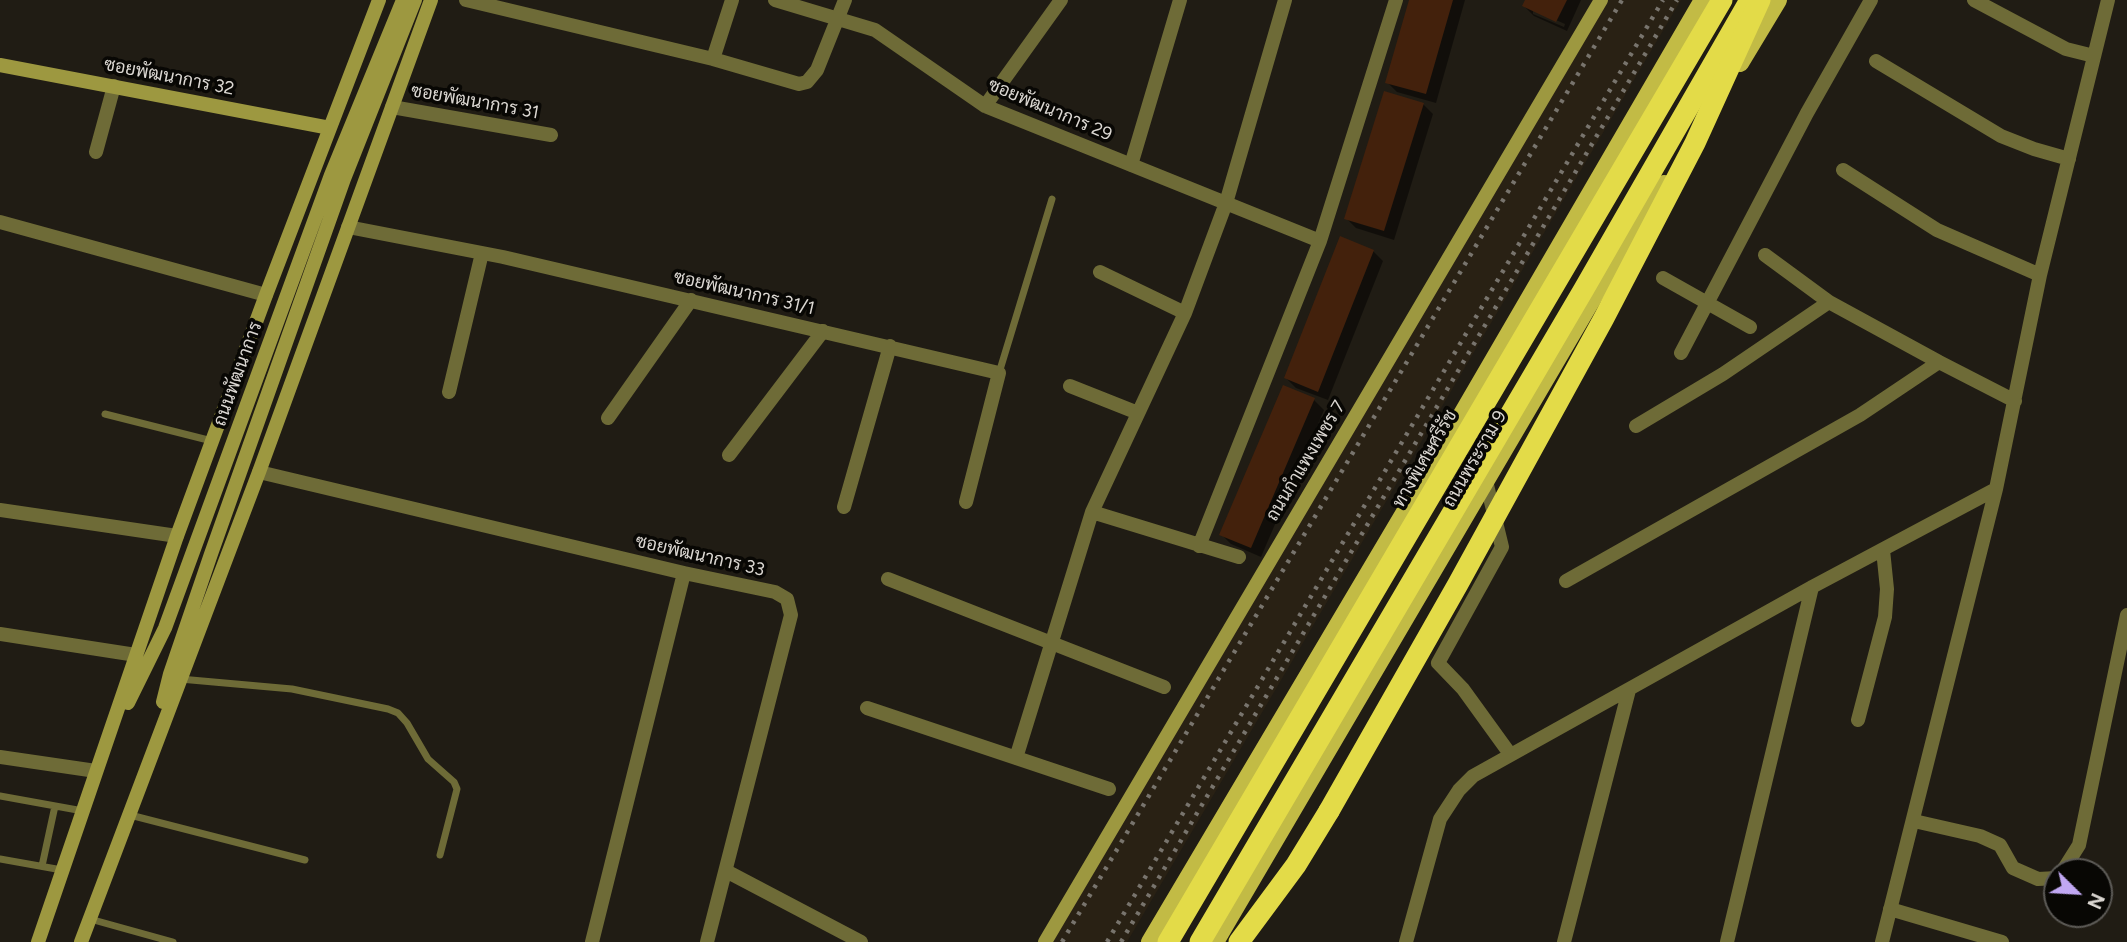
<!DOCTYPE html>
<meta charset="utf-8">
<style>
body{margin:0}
#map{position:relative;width:2127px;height:942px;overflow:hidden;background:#201c14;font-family:Figtree,sans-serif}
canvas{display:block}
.north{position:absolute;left:2043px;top:858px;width:70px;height:70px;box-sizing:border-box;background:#080704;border:2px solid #5c5a56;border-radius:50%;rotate:114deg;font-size:19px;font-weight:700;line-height:28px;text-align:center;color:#dbd7d2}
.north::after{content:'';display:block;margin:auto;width:24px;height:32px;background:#c1a8f3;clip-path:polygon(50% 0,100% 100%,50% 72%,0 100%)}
</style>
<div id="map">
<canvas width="2127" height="942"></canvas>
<div class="north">N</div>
</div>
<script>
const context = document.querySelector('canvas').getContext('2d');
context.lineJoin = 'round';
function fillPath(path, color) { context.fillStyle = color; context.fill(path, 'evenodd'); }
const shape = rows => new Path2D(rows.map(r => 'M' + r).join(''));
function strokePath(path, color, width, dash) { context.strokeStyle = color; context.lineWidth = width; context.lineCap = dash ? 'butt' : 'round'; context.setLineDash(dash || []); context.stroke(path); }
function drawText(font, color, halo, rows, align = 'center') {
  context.font = font + ' Figtree,Sarabun,sans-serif'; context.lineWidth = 7; context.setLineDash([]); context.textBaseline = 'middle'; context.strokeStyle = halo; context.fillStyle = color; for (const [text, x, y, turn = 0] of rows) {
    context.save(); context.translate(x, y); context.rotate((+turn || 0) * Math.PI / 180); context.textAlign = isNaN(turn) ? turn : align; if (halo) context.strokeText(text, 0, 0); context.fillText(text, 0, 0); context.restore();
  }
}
const built = shape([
 [1598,0,1681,0,1127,942,1040,942]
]);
const shadow = shape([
 [1411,0,1465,0,1436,103,1397,92,1387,82],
 [1527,0,1581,0,1567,31,1534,16,1524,6],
 [1533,10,1565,24,1564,27,1533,14],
 [1423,104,1433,114,1394,240,1356,228,1346,218],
 [1373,251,1383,261,1328,400,1296,388,1286,378],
 [1284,387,1314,400,1324,410,1261,557,1231,544,1221,534]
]);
const building = shape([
 [1409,0,1453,0,1426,94,1385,83],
 [1525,0,1567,0,1556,22,1522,6],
 [1384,91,1424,103,1384,231,1344,219],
 [1340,236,1374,250,1318,392,1284,378],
 [1283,385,1315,398,1251,548,1219,535]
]);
const lane = shape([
 [999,373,1052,199],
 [105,414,212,441],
 [180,679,292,689,388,709,398,713,407,723,428,759,454,782,457,789,440,855],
 [0,796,83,811],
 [130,815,305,860],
 [0,859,62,870],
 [42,866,55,806],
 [90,919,173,942]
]);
const street = shape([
 [466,0,713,59,799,84,807,82,817,70,845,0],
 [775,0,875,30,985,106,1320,241],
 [1974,0,2066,49,2094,56],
 [713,59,732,0],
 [1876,61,2001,136,2034,149,2069,159],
 [985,106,1061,0],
 [392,107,551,135],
 [96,152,114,86],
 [1131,165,1180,0],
 [1843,170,1937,230,2040,275],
 [0,222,266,295],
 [348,227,503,257,999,373,966,502],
 [1765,255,1829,302,1939,362,2015,401],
 [1100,272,1185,313],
 [1663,278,1750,327],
 [1681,353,1807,113,1871,0],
 [1070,386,1138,413],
 [449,392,482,253],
 [608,418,691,300],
 [1636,426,1723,374,1829,302],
 [729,455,823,331],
 [259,472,684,573,775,592,787,599,791,615,707,942],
 [1486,481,1502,547,1438,663,1463,689,1510,754],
 [844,507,890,346],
 [0,510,177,536],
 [1092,512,1239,557],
 [1199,546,1320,241,1396,0],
 [888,579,1164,687],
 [1566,581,1860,415,1939,362],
 [0,634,136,655],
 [867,708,1109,789],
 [1858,720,1885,617,1887,589,1883,550],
 [0,757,96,771],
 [1016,758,1092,512,1185,313,1226,203,1285,0],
 [1914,821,1980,836,2000,845,2013,868,2038,879,2057,878],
 [726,871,861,942],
 [2062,872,2079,845,2127,615],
 [1890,909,2002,942],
 [592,942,684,573],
 [1406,942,1440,819,1459,790,1473,776,1812,587,1996,489],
 [1564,942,1629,690],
 [1727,942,1812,587],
 [1882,942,1996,489,2040,275,2108,0]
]);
const secondary = shape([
 [0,65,330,128],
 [163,702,170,674,211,554,344,179,415,0],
 [128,703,165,628,331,175,403,0],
 [38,942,177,536,266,295,379,0],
 [81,942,259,472,431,0],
 [1045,942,1601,0]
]);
const primary = shape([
 [1740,63,1778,0],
 [1150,942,1415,495,1703,0],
 [1215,942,1597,291,1664,184]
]);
const highway = shape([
 [1168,942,1722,0],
 [1200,942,1584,289,1750,0],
 [1239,942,1296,865,1329,811]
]);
const rail = shape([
 [1062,942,1622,0],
 [1107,942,1663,0],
 [1121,942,1677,0]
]);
const highwayBridge = shape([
 [1329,811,1458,584,1604,318,1695,143,1760,0]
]);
const streetNames = [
 ["ซอยพัฒนาการ 32",169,77,11],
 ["ซอยพัฒนาการ 31",475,102,10],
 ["ซอยพัฒนาการ 29",1050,110,23],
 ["ซอยพัฒนาการ 31/1",744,293,13],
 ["ถนนพัฒนาการ",238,374,-70],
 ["ทางพิเศษศรีรัช",1425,459,-60],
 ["ถนนพระราม 9",1475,459,-60],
 ["ถนนกำแพงเพชร 7",1306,461,-59],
 ["ซอยพัฒนาการ 33",700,556,13]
];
fillPath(built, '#292114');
fillPath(shadow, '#0007');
fillPath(building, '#43210c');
strokePath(lane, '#6e6b37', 7);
strokePath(street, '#6e6b37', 14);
strokePath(secondary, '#9d9840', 14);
strokePath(primary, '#c2bb45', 18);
strokePath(highway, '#e3db48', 21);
strokePath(rail, '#78746d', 4.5, [3.5, 7]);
strokePath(highwayBridge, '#e3db48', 21);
drawText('18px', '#dbd7d2', '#080704', streetNames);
</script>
